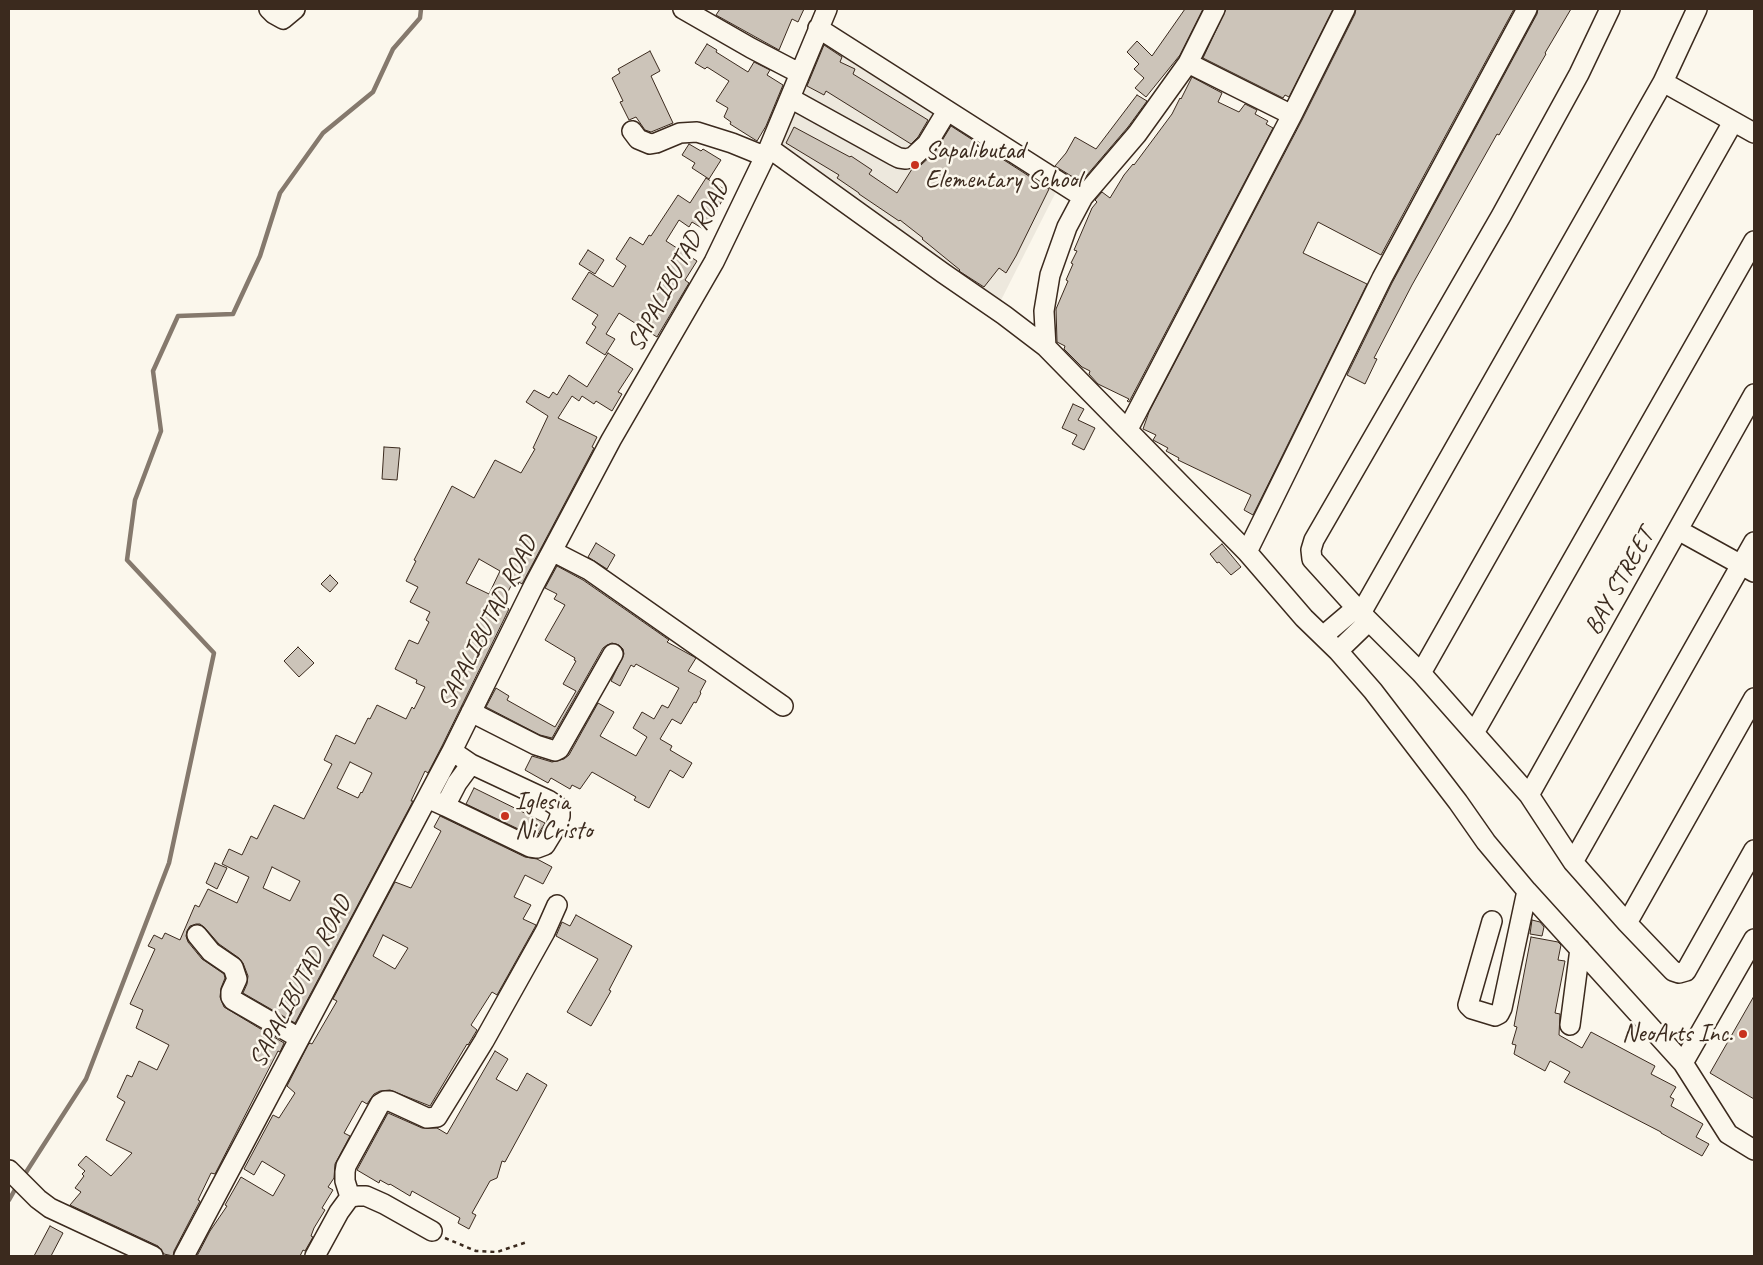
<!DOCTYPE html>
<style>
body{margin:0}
#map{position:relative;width:1763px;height:1265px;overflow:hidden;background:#fbf7ec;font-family:Caveat,sans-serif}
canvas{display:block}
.frame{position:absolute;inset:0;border:10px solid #3b2a1e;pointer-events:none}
</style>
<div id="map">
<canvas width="1763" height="1265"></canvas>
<div class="frame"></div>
</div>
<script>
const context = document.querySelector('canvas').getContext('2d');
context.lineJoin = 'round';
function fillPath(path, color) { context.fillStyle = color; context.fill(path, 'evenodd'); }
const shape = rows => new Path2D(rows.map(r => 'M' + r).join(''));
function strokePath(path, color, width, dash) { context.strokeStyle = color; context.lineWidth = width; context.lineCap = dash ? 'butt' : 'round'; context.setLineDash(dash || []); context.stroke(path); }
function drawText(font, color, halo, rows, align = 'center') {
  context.font = font + ' Caveat,sans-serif'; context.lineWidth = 5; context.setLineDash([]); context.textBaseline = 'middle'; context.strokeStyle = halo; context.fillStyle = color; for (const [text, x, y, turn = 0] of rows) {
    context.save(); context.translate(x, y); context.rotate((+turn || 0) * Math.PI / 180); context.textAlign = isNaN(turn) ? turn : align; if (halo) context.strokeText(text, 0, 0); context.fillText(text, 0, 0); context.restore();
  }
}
const built = shape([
 [822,41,1059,186,997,308,778,145]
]);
const stream = shape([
 [23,1177,86,1079,169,863,214,653,127,560,135,500,161,431,153,371,178,316,233,314,260,256,280,193,323,133,373,92,393,49,420,18,421,9],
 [9,1200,17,1186]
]);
const building = shape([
 [720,9,804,9,798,22,792,19,779,50,716,15,720,9],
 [1185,9,1203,9,1180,55,1146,97,1135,88,1144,78,1134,69,1139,64,1127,52,1137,41,1152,56,1185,9],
 [1226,9,1333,9,1289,97,1285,95,1283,98,1203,58,1226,9],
 [1356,9,1514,9,1381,255,1318,222,1303,253,1367,284,1253,515,1244,510,1251,495,1178,460,1179,458,1166,451,1168,448,1153,440,1156,435,1143,429,1149,412,1302,120,1355,14,1356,9],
 [1538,9,1571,9,1545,53,1546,54,1499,135,1497,134,1412,285,1374,358,1377,359,1365,384,1347,375,1392,283,1537,14,1538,9],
 [707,44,717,50,716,52,748,72,754,62,770,70,767,75,783,85,766,126,757,141,730,124,731,122,724,117,728,108,716,101,729,81,707,67,705,69,695,63,707,44],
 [824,45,842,57,840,62,855,69,853,74,928,120,918,137,911,144,826,91,824,95,807,86,824,45],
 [650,51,660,71,651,76,673,123,651,132,645,130,636,117,629,120,620,102,623,101,612,78,620,73,618,69,650,51],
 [1192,77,1222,93,1218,102,1239,112,1245,104,1257,110,1255,114,1268,121,1266,124,1273,128,1129,402,1127,401,1129,399,1098,384,1089,374,1090,371,1082,367,1064,349,1065,346,1057,342,1056,309,1068,281,1066,280,1073,264,1071,263,1077,251,1074,250,1092,208,1097,202,1095,200,1102,192,1110,198,1124,175,1133,164,1134,165,1172,114,1180,98,1181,99,1192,77],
 [1137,95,1147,101,1128,127,1081,182,1055,166,1066,153,1075,137,1096,149,1137,95],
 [951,126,1049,189,1016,256,1006,273,999,268,984,287,959,271,960,270,922,239,923,238,900,220,899,221,859,194,859,193,837,178,839,175,786,143,794,127,850,157,851,156,872,170,869,174,897,193,912,169,921,165,935,152,951,126],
 [689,144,701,151,703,149,721,160,709,179,692,168,695,163,682,155,689,144],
 [706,178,724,189,720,197,723,199,705,230,692,222,689,227,679,220,666,241,697,261,685,280,689,283,657,337,619,313,606,334,615,339,605,355,586,343,596,327,592,324,598,315,572,299,589,272,613,287,626,266,616,259,630,237,643,245,649,235,651,236,678,195,690,203,706,178],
 [588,250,604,260,595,274,579,264,588,250],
 [608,353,633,369,618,392,622,394,612,411,596,401,594,404,582,396,579,401,572,396,558,418,597,437,592,447,594,448,522,584,519,582,517,587,512,584,501,605,509,609,442,746,428,773,425,771,411,801,413,801,295,1023,243,993,247,984,248,976,243,963,239,958,219,944,205,928,200,924,196,924,190,926,187,931,186,936,188,942,202,959,224,974,225,978,221,988,220,997,224,1007,284,1043,280,1052,278,1051,215,1174,211,1173,198,1200,200,1201,174,1251,173,1256,164,1254,158,1246,70,1205,81,1192,75,1188,84,1176,82,1174,85,1171,78,1165,86,1156,111,1176,132,1153,106,1140,125,1102,117,1097,127,1075,132,1077,139,1061,157,1070,169,1045,136,1028,143,1010,130,1004,155,949,148,946,154,935,162,939,165,933,180,940,195,905,199,907,208,889,237,903,249,877,222,864,229,849,242,855,251,836,257,839,274,805,304,819,332,764,324,760,336,735,355,744,368,718,370,719,377,705,406,719,412,707,414,709,425,687,416,683,417,680,395,669,409,640,418,644,429,622,426,620,430,612,410,602,418,587,406,581,416,561,414,560,452,486,474,498,495,460,521,473,535,449,533,448,548,416,526,402,534,390,549,398,553,392,557,395,569,375,587,387,608,353],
 [479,559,500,571,489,594,466,583,479,559],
 [350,762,372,773,362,793,361,792,358,798,337,788,350,762],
 [272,867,300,881,290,901,263,888,272,867],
 [1073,404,1084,409,1078,420,1095,428,1084,450,1072,444,1077,435,1062,428,1073,404],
 [384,447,400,448,397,480,382,479,384,447],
 [596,543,615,555,607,569,588,557,596,543],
 [1222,544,1241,567,1231,575,1219,562,1217,563,1210,554,1222,544],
 [557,566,583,580,669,640,667,642,696,658,688,671,706,681,700,692,701,693,696,703,694,702,681,724,672,719,660,739,672,746,670,750,692,763,683,778,670,770,649,808,634,800,636,797,592,772,580,789,572,785,570,789,551,778,548,783,525,770,532,756,552,762,564,759,569,755,598,703,614,712,600,736,636,756,647,737,633,728,642,712,654,719,662,705,668,708,679,688,636,664,634,667,631,665,620,686,611,681,624,654,623,649,619,645,612,643,607,645,603,648,552,738,540,735,486,707,496,688,509,696,507,700,555,727,576,691,563,684,576,661,574,660,575,658,545,640,565,605,554,599,557,594,545,588,557,566],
 [330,575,338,583,330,592,321,584,330,575],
 [298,647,314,663,299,677,284,661,298,647],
 [474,788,545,823,537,836,533,836,466,804,474,788],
 [440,816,525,857,537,859,552,867,543,884,525,875,514,897,531,905,523,919,536,925,535,927,497,995,492,992,471,1025,477,1030,468,1045,467,1044,430,1106,390,1090,380,1091,374,1094,367,1104,362,1101,344,1133,350,1136,335,1164,334,1178,328,1187,333,1190,322,1208,325,1210,314,1228,311,1236,313,1237,305,1251,303,1250,300,1256,197,1256,210,1231,227,1206,225,1205,241,1177,273,1196,285,1175,262,1161,254,1175,244,1169,273,1115,279,1118,295,1093,287,1086,308,1045,310,1043,312,1044,337,1001,333,999,395,882,411,888,441,831,434,827,440,816],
 [383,935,408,948,395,969,373,956,383,935],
 [215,863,227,868,217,889,206,883,215,863],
 [576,915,632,946,609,990,611,991,591,1026,567,1012,598,959,556,936,562,922,570,926,576,915],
 [1532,920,1540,922,1544,927,1542,936,1530,934,1532,920],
 [1531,937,1558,942,1561,945,1558,960,1565,961,1555,1013,1560,1014,1559,1035,1582,1048,1591,1032,1655,1066,1651,1074,1676,1087,1670,1097,1674,1099,1671,1106,1703,1124,1696,1137,1709,1144,1702,1156,1661,1133,1661,1132,1564,1082,1570,1072,1550,1061,1545,1071,1514,1054,1516,1045,1512,1044,1517,1027,1514,1026,1531,937],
 [1754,996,1754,1099,1710,1073,1754,996],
 [495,1051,508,1059,496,1079,517,1091,527,1073,547,1085,505,1162,502,1161,497,1178,490,1181,472,1213,476,1215,469,1229,458,1223,460,1218,412,1191,410,1196,390,1184,389,1185,380,1180,379,1183,357,1170,388,1113,422,1128,437,1128,447,1134,495,1051],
 [50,1226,63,1233,51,1256,34,1256,50,1226]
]);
const path = shape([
 [445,1238,476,1251,497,1252,527,1242]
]);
const minor = shape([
 [269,9,274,14,283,19,295,9],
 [683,9,751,48,799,73],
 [1610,9,1579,74,1501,216,1314,540,1311,550,1312,559,1361,613,1421,673,1474,733,1529,795,1573,862,1627,923,1673,971,1679,973,1686,971,1754,850],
 [818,28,1083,197],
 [1188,63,1292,115],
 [1663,82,1754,133],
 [790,98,893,155,899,158,906,159,913,157,927,144,947,111],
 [632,131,638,139,650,144,656,143,680,133,697,132,732,143,764,156],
 [769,148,943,273,1004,315,1046,347,1247,552,1304,618,1338,651,1373,691,1458,802,1486,842,1527,891,1683,1063],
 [1046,347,1044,311,1050,275,1067,227,1083,197,1137,134,1188,63,1215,9],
 [1128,429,1292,115,1345,9],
 [1678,530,1754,572],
 [552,551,589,570,783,706],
 [1247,552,1382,278,1527,9],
 [1361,613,1663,82,1697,9],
 [1323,636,1356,608],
 [1338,651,1369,621],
 [1421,673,1733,122],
 [471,712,536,745,555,751,559,749,613,654],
 [1474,733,1754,241],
 [1529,795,1754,394],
 [434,801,445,806,457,783,471,764],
 [445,806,530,847,537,848,545,845,556,827,560,816,560,811,557,806,548,800,471,764,452,751],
 [1573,862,1754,542],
 [1492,921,1468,1005,1472,1009,1495,1016,1499,1014,1502,1008,1527,891],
 [1627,923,1754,698],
 [197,935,211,952,233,967,237,979,231,992,231,997,233,1000,299,1038],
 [1754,939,1683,1063,1728,1134,1754,1150],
 [1570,1025,1580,949],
 [9,1170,38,1199,50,1208,153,1256],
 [350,1197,345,1181,345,1172,346,1166,380,1104,385,1101,390,1101,427,1118,437,1117,484,1041,545,932,557,905],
 [184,1256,452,751,534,585,611,440,714,262,769,148,827,9],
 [315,1256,339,1212,350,1197,357,1196,366,1196,384,1204,432,1231]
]);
const markers = [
 [915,165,5,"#c8321e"],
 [505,816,5,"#c8321e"],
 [1743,1034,5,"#c8321e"]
];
const poiNames = [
 ["Sapalibutad",925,151],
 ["Elementary School",925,180],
 ["Iglesia",515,802],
 ["Ni Cristo",515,831],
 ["NeoArts Inc.",1733,1034,"right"]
];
const streetNames = [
 ["SAPALIBUTAD ROAD",679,266,-62],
 ["BAY STREET",1620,582,-61],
 ["SAPALIBUTAD ROAD",488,623,-63],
 ["SAPALIBUTAD ROAD",301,982,-62]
];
fillPath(built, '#ede8dd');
strokePath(stream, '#85796d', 4.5);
fillPath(building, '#ccc4b9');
strokePath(building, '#3b2a1e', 1);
strokePath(minor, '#3b2a1e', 22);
strokePath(path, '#3b2a1e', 2.5, [4, 4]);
strokePath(minor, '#fbf7ec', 19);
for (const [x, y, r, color] of markers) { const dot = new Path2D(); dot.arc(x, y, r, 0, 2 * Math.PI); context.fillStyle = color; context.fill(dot); strokePath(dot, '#fbf7ec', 2); }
drawText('25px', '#3b2a1e', '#fbf7ec', poiNames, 'left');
drawText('25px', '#3b2a1e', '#fbf7ec', streetNames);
</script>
